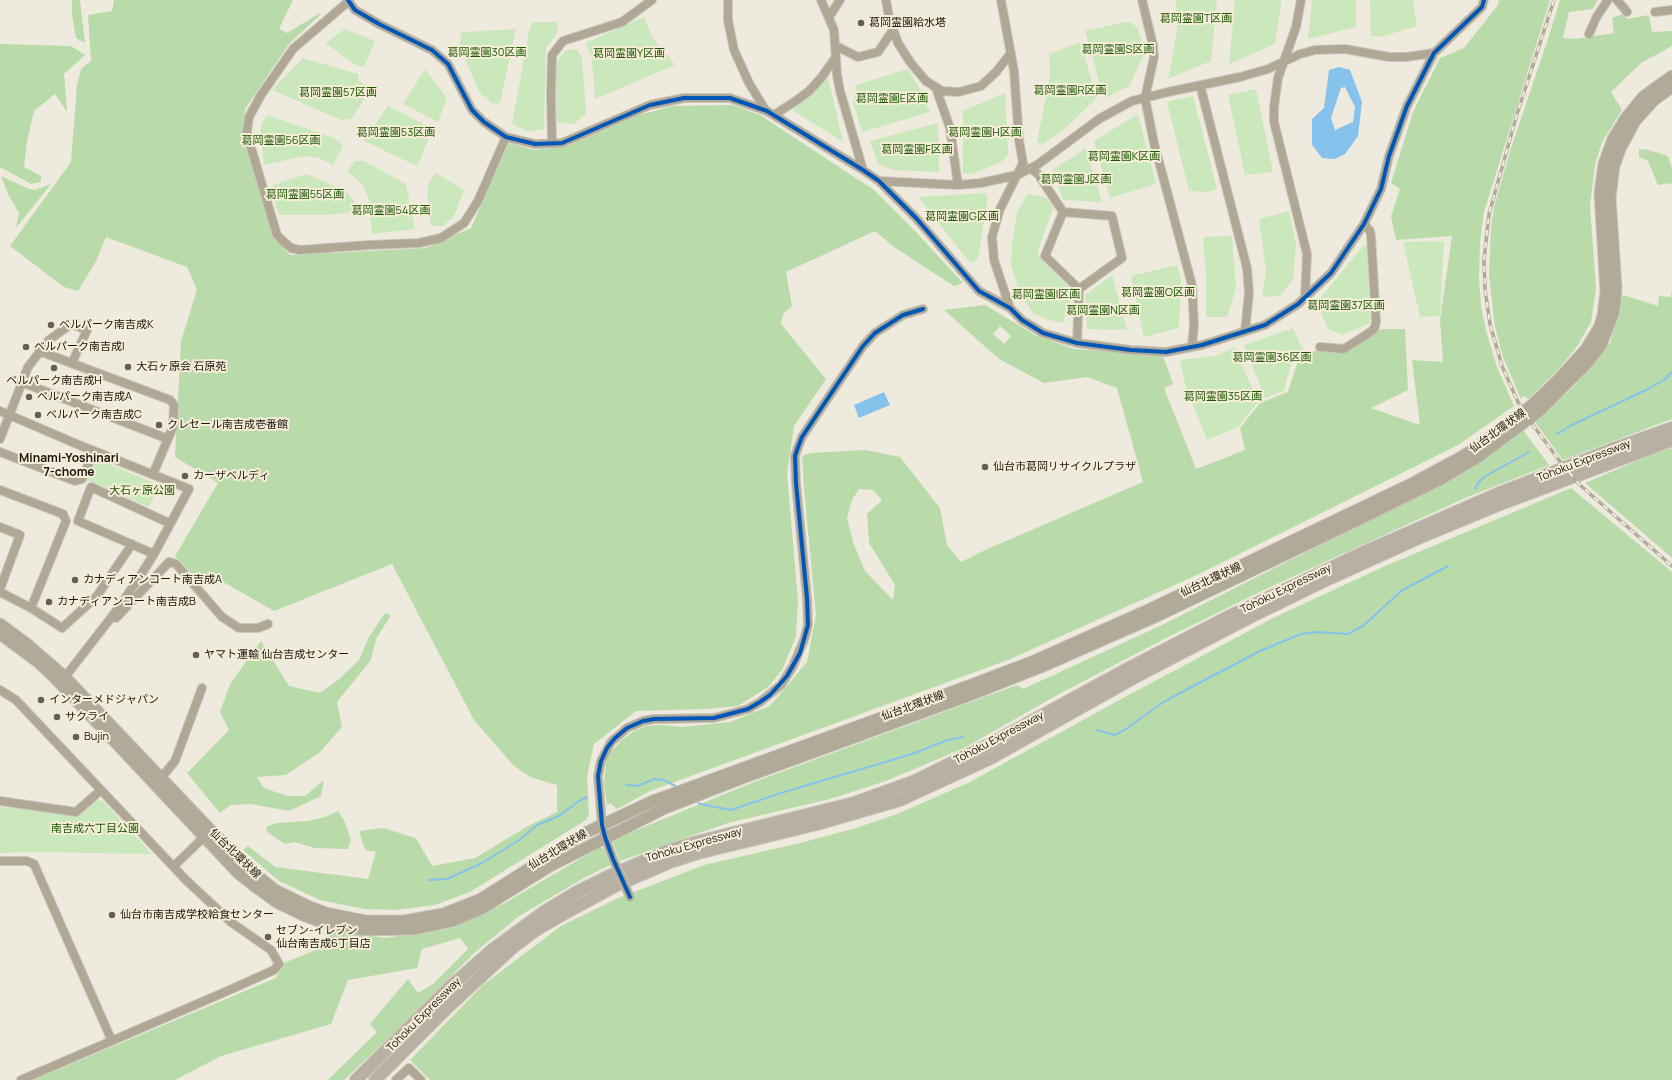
<!DOCTYPE html>
<meta charset="utf-8">
<style>
body{margin:0}
canvas{display:block;background:#eeeade}
</style>
<canvas width="1672" height="1080"></canvas>
<script>
const context = document.querySelector('canvas').getContext('2d');
context.lineJoin = 'round';
function fillPath(path, color) { context.fillStyle = color; context.fill(path, 'evenodd'); }
const shape = rows => new Path2D(rows.map(r => 'M' + r).join(''));
function strokePath(path, color, width, dash) { context.strokeStyle = color; context.lineWidth = width; context.lineCap = dash ? 'butt' : 'round'; context.setLineDash(dash || []); context.stroke(path); }
function drawText(font, color, halo, rows, align = 'center') {
  context.font = font + ' Manrope,"Noto Sans JP",sans-serif'; context.lineWidth = 4; context.setLineDash([]); context.textBaseline = 'middle'; context.strokeStyle = halo; context.fillStyle = color; for (const [text, x, y, turn = 0] of rows) {
    context.save(); context.translate(x, y); context.rotate((+turn || 0) * Math.PI / 180); context.textAlign = isNaN(turn) ? turn : align; if (halo) context.strokeText(text, 0, 0); context.fillText(text, 0, 0); context.restore();
  }
}
const green = shape([
 [1176,0,1217,0,1211,61,1168,79,1177,32],
 [1235,0,1281,0,1281,4,1275,44,1229,64],
 [1312,0,1356,0,1356,27,1308,39],
 [1370,0,1413,0,1417,26,1381,37,1371,36],
 [644,17,652,37,675,65,595,99,592,60,586,43],
 [1129,21,1138,28,1145,52,1129,86,1104,99,1085,31],
 [534,22,557,22,558,32,546,48,544,129,528,132,512,124,530,26],
 [345,29,375,41,364,67,356,65,325,43],
 [516,29,500,103,493,104,479,92,460,46,461,32],
 [1080,42,1097,98,1060,133,1043,144,1037,142,1050,75,1049,54],
 [576,49,582,57,586,114,574,124,557,122,556,63,565,51],
 [303,58,358,74,359,81,370,89,351,120,346,118,344,121,272,90],
 [425,69,447,98,438,122,403,104],
 [908,69,921,91,930,112,862,132,853,103,856,85],
 [828,77,843,142,792,110],
 [1256,89,1273,172,1245,175,1228,95],
 [1005,93,1008,155,1001,162,971,174,963,173,963,111],
 [1193,96,1217,189,1207,192,1189,191,1167,102],
 [388,106,433,129,417,166,364,141],
 [1138,114,1156,184,1110,198,1094,141],
 [267,115,334,138,343,146,333,165,319,158,304,156,264,165,260,133,262,123],
 [938,123,939,172,893,170,878,164,870,141],
 [1086,148,1102,202,1063,200,1053,170],
 [355,161,364,161,406,184,415,229,372,234,369,200,363,185,347,171],
 [436,173,464,190,454,216,443,226,431,226,427,204,428,184],
 [307,174,345,191,354,200,357,212,328,215,280,215,276,208,273,185],
 [985,193,988,197,978,259,970,263,918,197],
 [1028,194,1045,197,1054,206,1038,250,1039,257,1069,287,1072,296,1063,323,1049,320,1034,314,1021,296,1011,265,1012,245,1017,212],
 [1289,211,1296,244,1293,279,1280,296,1262,297,1266,270,1259,219],
 [1232,236,1236,288,1227,317,1206,317,1206,275,1203,237],
 [1444,241,1440,316,1420,317,1403,242],
 [1363,246,1367,246,1370,323,1342,335,1328,329,1317,302],
 [1177,265,1181,279,1179,328,1144,337,1131,276],
 [1112,275,1127,330,1087,329,1085,295],
 [1293,328,1303,350,1294,354,1284,391,1265,398,1244,345],
 [1234,347,1258,402,1238,427,1207,440,1186,388,1180,360,1216,356],
 [94,458,159,485,149,507,85,479],
 [95,800,103,801,152,854,33,852,0,853,0,807,48,811,73,816]
]);
const forest = shape([
 [72,0,80,0,85,43,76,38,72,15],
 [114,0,293,0,279,29,287,33,320,13,321,14,289,44,245,109,243,131,274,238,290,255,426,248,471,228,509,143,534,150,568,146,639,115,673,106,733,105,760,115,874,190,915,231,963,283,954,286,894,247,875,231,786,272,792,306,783,314,781,324,826,379,794,426,787,474,798,601,796,637,782,670,768,687,738,706,704,709,636,711,594,744,587,776,589,814,586,820,470,892,435,905,396,910,365,909,320,900,279,881,243,850,248,846,275,867,368,879,376,852,365,850,359,831,383,828,416,838,432,866,475,858,528,826,557,812,557,785,530,777,513,765,474,720,392,564,274,611,225,583,197,579,175,556,218,483,175,457,181,341,197,290,187,267,106,237,96,261,78,291,64,287,10,246,71,162,77,85,81,69,91,61,88,15,112,11],
 [1499,0,1550,0,1484,212,1480,242,1479,277,1481,306,1486,331,1497,367,1514,406,1458,445,1197,575,1008,660,650,791,617,809,610,803,607,806,604,784,606,762,610,753,621,741,634,731,646,726,660,725,682,727,730,722,770,706,807,662,816,615,804,488,802,456,811,453,865,450,900,457,940,508,947,545,961,562,985,550,1143,482,1117,388,1087,377,1044,383,999,359,944,310,985,305,1035,335,1074,349,1163,356,1173,384,1164,388,1196,469,1245,450,1240,428,1260,403,1288,392,1300,354,1320,350,1345,352,1381,329,1405,329,1408,390,1371,408,1420,425,1412,360,1443,362,1440,320,1452,236,1396,240,1391,216,1400,189,1391,183,1413,112,1440,58,1464,48,1498,5],
 [1000,326,1011,336,1004,344,993,334],
 [859,489,873,490,882,500,867,514,869,543,895,585,893,600,865,571,853,542,847,518,852,500],
 [1560,0,1598,0,1593,9,1569,12,1563,38,1574,39,1614,33,1612,18,1623,14,1627,19,1649,15,1652,32,1672,31,1672,46,1641,63,1611,92,1622,110,1602,142,1595,165,1590,206,1596,288,1591,322,1578,345,1558,370,1528,399,1524,396,1521,399,1503,357,1495,327,1489,275,1491,227,1494,207,1510,151,1548,39],
 [0,44,71,46,85,55,64,74,67,112,55,94,34,111,27,141,24,167,41,176,41,182,31,184,0,167],
 [1639,149,1648,150,1668,156,1672,169,1672,186,1671,183,1658,185,1648,161,1639,157],
 [1,176,29,189,35,190,51,184,16,228,19,213,8,194],
 [1672,289,1672,419,1563,460,1535,422,1574,386,1610,343,1623,295,1658,306,1659,296,1671,297],
 [1523,430,1549,465,1465,498,1268,588,1168,637,1061,693,964,748,886,781,830,799,728,823,620,861,612,840,754,782,1017,685,1023,689,1162,625,1460,474],
 [1672,448,1672,558,1585,483,1653,454],
 [1571,488,1672,572,1672,1080,430,1080,410,1060,483,985,561,926,616,899,704,865,800,843,856,828,897,814,968,783,1125,697,1273,618,1383,567],
 [385,613,391,615,376,639,371,660,337,702,342,727,319,753,286,775,257,777,264,788,287,796,305,796,324,780,321,796,289,811,251,804,231,805,220,813,187,773,229,730,220,712,230,684,261,641,289,686,320,693,338,680,359,660,369,637],
 [338,811,345,822,351,840,348,849,315,848,294,842,285,844,267,832,266,827,277,823,308,821,325,817],
 [600,847,604,849,610,865,584,878,519,916,473,954,415,1013,344,1080,328,1080,377,1032,370,1024,408,979,418,993,433,984,468,949,460,938,422,949,417,968,348,980,331,1024,221,1056,175,1080,33,1080,276,978,284,963,326,946,330,930,385,938,452,928,505,903]
]);
const water = shape([
 [1339,67,1350,70,1362,102,1358,136,1345,154,1335,159,1322,158,1312,145,1312,119,1324,108,1329,70],
 [1345,87,1355,107,1353,122,1335,130,1331,118,1341,88],
 [884,392,890,405,859,418,854,405]
]);
const stream = shape([
 [1557,434,1572,425,1648,389,1664,380,1672,372],
 [1475,489,1479,482,1484,477,1529,452],
 [1096,730,1115,735,1126,729,1162,703,1182,692,1260,651,1301,634,1317,632,1348,634,1363,626,1401,591,1448,566],
 [626,785,637,786,655,779,664,780,677,787],
 [695,800,700,804,731,810,781,793,912,754,948,740,963,737],
 [429,880,447,879,482,863,521,839,537,825,559,816,579,801,587,797]
]);
const minor = shape([
 [348,0,355,10,379,24,432,50,448,64,472,110,484,122,506,137,535,144,562,143,650,105,684,98,730,98,767,111,863,170,879,181,916,218,979,291,1010,308,1022,320,1043,333,1077,343,1131,350,1166,352,1202,345,1265,325,1298,304,1331,273,1364,224,1381,189,1389,156,1407,106,1434,53,1482,7,1484,0],
 [728,0,728,20,734,50,749,83,766,111],
 [821,0,834,30,837,75,840,91,863,170],
 [886,0,889,18,898,43,910,62,926,81,942,91,959,92,981,86,996,72,1011,53],
 [1001,0,1014,71,1019,140,1023,163,1000,209,992,237,994,260,1010,308],
 [1142,0,1153,45,1154,57,1145,98,1154,143,1192,285,1194,324,1192,347],
 [1301,0,1296,27,1278,78,1274,107,1274,122,1307,254,1305,297],
 [1617,0,1627,12],
 [349,1,293,49,261,95,249,117,247,131,252,151,271,215,277,235,283,241,291,248,300,250,369,245,419,243,441,238,464,223,478,201,506,137],
 [1655,12,1672,10],
 [829,17,840,0],
 [1589,34,1597,16,1608,0],
 [836,46,858,57,878,52,893,30],
 [1200,85,1247,268,1249,293,1245,331],
 [936,88,950,128,958,185],
 [774,115,797,100,809,91,821,78,836,57],
 [552,143,551,94,552,55,563,41,622,22,652,0],
 [1030,168,1038,174,1063,212,1045,256,1079,289,1077,343],
 [879,181,958,185,981,183,1017,175,1037,165,1099,119,1132,101,1168,92,1240,77,1268,69,1300,54,1315,50,1345,49,1389,57,1406,57,1434,53],
 [1063,212,1112,216,1122,258,1079,289],
 [1320,347,1344,349,1372,331,1375,327,1376,322,1371,236,1370,231,1364,224],
 [39,351,170,400,174,405,173,427,153,474],
 [21,382,168,439],
 [0,411,79,445,189,489,154,554,142,573,117,610,65,677],
 [0,439,28,367,49,340,71,324,87,330,72,363],
 [0,452,75,481,82,479,94,451],
 [0,490,63,514,66,521,31,608],
 [0,527,20,535,0,589],
 [154,554,78,521,91,487,169,523],
 [0,592,31,608,62,628,97,596,132,544],
 [116,618,169,562,176,564,222,617,239,628,258,628,268,624],
 [0,690,16,700,186,880,232,923,271,950,279,964,274,970,225,992,21,1080],
 [161,778,175,761,202,688],
 [0,801,76,812,101,790],
 [613,859,605,837,602,825,598,776,601,761,611,742,627,728,643,721,654,719,714,718,748,709,760,702,781,685,793,666,804,640,808,625,807,598,796,483,795,456,797,450,802,437,820,410,863,346,875,333,903,315,923,309],
 [0,861,27,861,34,864,112,1041],
 [174,866,205,836],
 [396,1080,409,1068,421,1080]
]);
const major = shape([
 [0,624,27,644,65,677,243,864,275,890,310,907,326,913,366,921,404,921,443,914,481,899,587,832,653,801,971,685,1034,661,1148,610,1411,484,1463,456,1480,445,1532,405,1559,379,1586,349,1599,328,1603,316,1606,292,1600,193,1604,164,1613,139,1626,118,1643,97,1672,76],
 [0,634,38,662,56,679,238,873,253,885,278,903,303,915,319,921,365,930,413,929,452,921,481,909,550,866,663,809,740,779,973,694,1041,667,1157,616,1364,517,1441,479,1478,457,1539,411,1587,363,1601,345,1613,314,1615,302,1616,288,1610,197,1614,166,1620,149,1635,121,1654,100,1672,87]
]);
const highway = shape([
 [356,1080,450,987,492,950,544,912,577,892,607,877,667,851,697,842,854,803,915,781,990,744,1131,667,1232,615,1360,554,1502,492,1613,449,1672,428],
 [375,1080,449,1006,512,948,536,930,565,913,615,886,670,862,698,853,817,824,900,800,991,758,1137,676,1250,617,1324,581,1423,536,1498,505,1672,440]
]);
const rail = shape([
 [1554,0,1517,114,1489,214,1484,260,1485,289,1490,324,1502,366,1518,402,1533,425,1558,459,1580,485,1672,566]
]);
const minorBridge = shape([
 [613,859,630,897]
]);
const cycleway = shape([
 [348,0,355,10,379,24,432,50,448,64,472,110,484,122,506,137,535,144,562,143,650,105,684,98,730,98,767,111,863,170,879,181,916,218,979,291,1010,308,1022,320,1043,333,1077,343,1131,350,1166,352,1202,345,1265,325,1298,304,1331,273,1364,224,1381,189,1389,156,1407,106,1434,53,1482,7,1484,0],
 [630,897,613,859,605,837,602,825,598,776,601,761,607,748,615,738,627,728,643,721,654,719,714,718,748,709,760,702,770,695,787,676,800,653,808,625,807,598,796,483,795,456,797,450,802,437,820,410,863,346,875,333,903,315,923,309]
]);
const markers = [
 [861,23,4,"#646057"],
 [51,325,4,"#646057"],
 [26,347,4,"#646057"],
 [128,367,4,"#646057"],
 [54,368,4,"#646057"],
 [29,397,4,"#646057"],
 [38,415,4,"#646057"],
 [159,425,4,"#646057"],
 [985,467,4,"#646057"],
 [185,476,4,"#646057"],
 [75,580,4,"#646057"],
 [49,602,4,"#646057"],
 [196,655,4,"#646057"],
 [41,700,4,"#646057"],
 [57,717,4,"#646057"],
 [76,737,4,"#646057"],
 [112,915,4,"#646057"],
 [268,937,4,"#646057"]
];
const parkNames = [
 ["葛岡霊園T区画",1196,19],
 ["葛岡霊園S区画",1118,50],
 ["葛岡霊園30区画",487,53],
 ["葛岡霊園Y区画",629,54],
 ["葛岡霊園R区画",1070,91],
 ["葛岡霊園57区画",338,93],
 ["葛岡霊園E区画",892,99],
 ["葛岡霊園53区画",396,133],
 ["葛岡霊園H区画",985,133],
 ["葛岡霊園56区画",281,141],
 ["葛岡霊園F区画",917,150],
 ["葛岡霊園K区画",1124,157],
 ["葛岡霊園J区画",1076,180],
 ["葛岡霊園55区画",305,195],
 ["葛岡霊園54区画",391,211],
 ["葛岡霊園G区画",962,217],
 ["葛岡霊園O区画",1158,293],
 ["葛岡霊園I区画",1046,295],
 ["葛岡霊園37区画",1346,306],
 ["葛岡霊園N区画",1103,311],
 ["葛岡霊園36区画",1272,358],
 ["葛岡霊園35区画",1223,397],
 ["大石ヶ原公園",142,491],
 ["南吉成六丁目公園",95,829]
];
const poiNames = [
 ["葛岡霊園給水塔",869,23],
 ["ベルパーク南吉成K",59,325],
 ["ベルパーク南吉成I",34,347],
 ["大石ヶ原会 石原苑",136,367],
 ["ベルパーク南吉成H",54,381,"center"],
 ["ベルパーク南吉成A",37,397],
 ["ベルパーク南吉成C",46,415],
 ["クレセール南吉成壱番館",167,425],
 ["仙台市葛岡リサイクルプラザ",993,467],
 ["カーザベルディ",193,476],
 ["カナディアンコート南吉成A",83,580],
 ["カナディアンコート南吉成B",57,602],
 ["ヤマト運輸 仙台吉成センター",204,655],
 ["インターメドジャパン",49,700],
 ["サクライ",65,717],
 ["Bujin",84,737],
 ["仙台市南吉成学校給食センター",120,915],
 ["セブン-イレブン",276,931],
 ["仙台南吉成6丁目店",276,944]
];
const streetNames = [
 ["仙台北環状線",1498,431,-36],
 ["Tohoku Expressway",1584,461,-21],
 ["仙台北環状線",1211,580,-25],
 ["Tohoku Expressway",1286,589,-26],
 ["仙台北環状線",913,706,-20],
 ["Tohoku Expressway",999,738,-28],
 ["Tohoku Expressway",694,845,-16],
 ["仙台北環状線",558,850,-31],
 ["仙台北環状線",235,854,44],
 ["Tohoku Expressway",424,1015,-45]
];
const neighbourhoodNames = [
 ["Minami-Yoshinari",69,459],
 ["7-chome",69,473]
];
fillPath(green, '#cbe8bc');
fillPath(forest, '#b9dba9');
fillPath(water, '#85c2ec');
strokePath(stream, '#85c2ec', 2);
strokePath(minor, '#cac7be', 10);
strokePath(major, '#cac7be', 13);
strokePath(highway, '#cac7be', 14);
strokePath(minor, '#b0a794', 8);
strokePath(major, '#b2aa98', 11);
strokePath(highway, '#b8b0a2', 12);
strokePath(rail, '#b0aa9d', 3.5);
strokePath(rail, '#f5edd7', 2, [6]);
strokePath(minorBridge, '#cac7be', 10, []);
strokePath(minorBridge, '#b0a794', 8);
strokePath(cycleway, '#0057b8', 4);
for (const [x, y, r, color] of markers) { const dot = new Path2D(); dot.arc(x, y, r, 0, 2 * Math.PI); context.fillStyle = color; context.fill(dot); strokePath(dot, '#f5edd7', 1.5); }
drawText('11px', '#195602', '#f5edd7', parkNames);
drawText('11px', '#19160e', '#f5edd7', poiNames, 'left');
drawText('11px', '#19160e', '#f5edd7', streetNames);
drawText('bold 12px', '#19160e', '#f5edd7', neighbourhoodNames);
</script>
